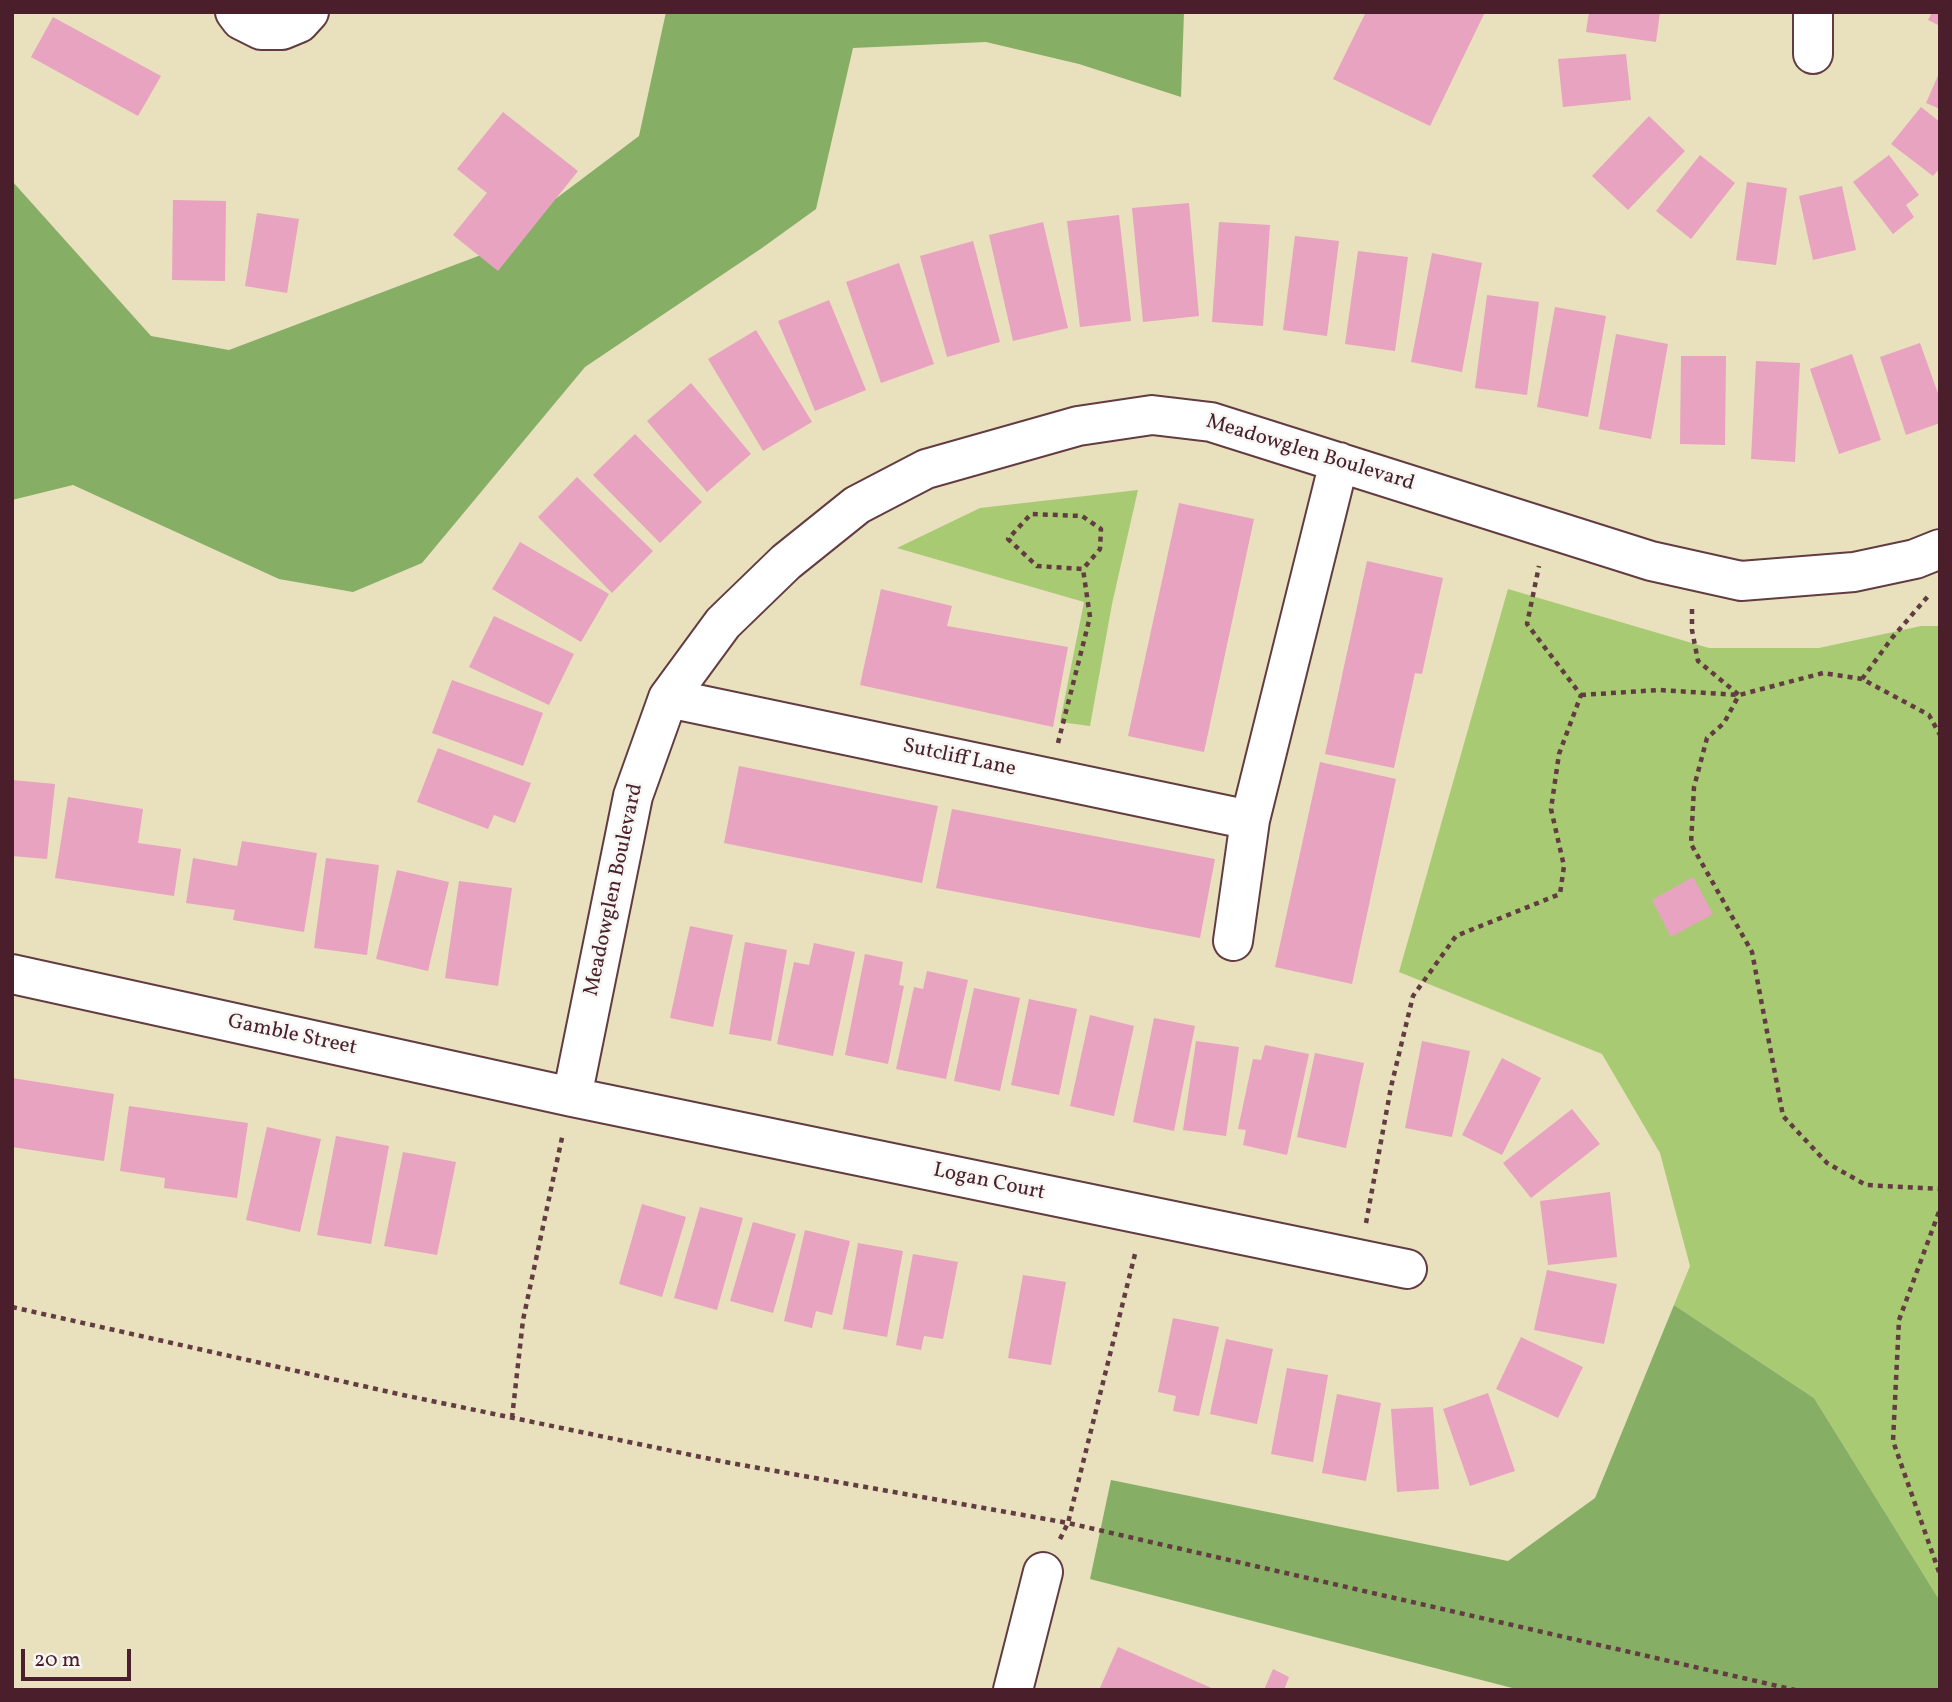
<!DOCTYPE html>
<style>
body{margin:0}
#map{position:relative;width:1952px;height:1702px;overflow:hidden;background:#e9e0be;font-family:Vollkorn,serif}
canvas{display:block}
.frame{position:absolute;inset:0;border:14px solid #4a1f2b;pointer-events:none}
.scale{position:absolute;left:21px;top:1649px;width:110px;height:32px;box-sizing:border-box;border:4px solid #4a1f2b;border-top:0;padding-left:9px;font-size:21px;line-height:24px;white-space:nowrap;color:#4a1f2b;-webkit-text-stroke:5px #f6f6f2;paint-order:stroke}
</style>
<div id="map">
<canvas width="1952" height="1702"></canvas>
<div class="frame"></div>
<div class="scale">20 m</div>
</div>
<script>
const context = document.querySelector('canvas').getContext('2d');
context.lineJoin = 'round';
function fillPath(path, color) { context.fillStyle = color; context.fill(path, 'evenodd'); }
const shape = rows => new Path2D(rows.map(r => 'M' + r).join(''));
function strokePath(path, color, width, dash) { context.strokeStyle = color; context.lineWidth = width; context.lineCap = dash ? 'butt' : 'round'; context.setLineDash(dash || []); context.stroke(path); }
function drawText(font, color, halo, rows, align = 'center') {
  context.font = font + ' Vollkorn,serif'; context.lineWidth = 5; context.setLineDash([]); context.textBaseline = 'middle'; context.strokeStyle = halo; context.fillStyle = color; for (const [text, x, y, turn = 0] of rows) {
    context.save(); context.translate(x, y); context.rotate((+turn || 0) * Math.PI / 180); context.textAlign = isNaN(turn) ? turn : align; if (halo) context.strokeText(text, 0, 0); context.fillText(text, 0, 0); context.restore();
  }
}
const green = shape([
 [1138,490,1112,604,1090,726,1060,722,1084,602,897,548,980,508],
 [1508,589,1709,648,1819,648,1921,626,1940,626,1940,1601,1814,1398,1674,1305,1690,1266,1660,1153,1602,1054,1399,972]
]);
const forest = shape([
 [666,12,1184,12,1181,97,1079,64,986,42,853,48,816,209,762,248,585,367,422,563,353,592,279,579,73,485,12,500,12,181,151,336,229,350,481,255,639,136],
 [1674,1305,1814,1398,1940,1601,1940,1690,1520,1690,1090,1579,1111,1480,1508,1561,1595,1498]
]);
const building = shape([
 [1366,12,1485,12,1430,126,1333,79],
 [1589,12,1660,12,1656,42,1586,32],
 [1932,12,1940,12,1940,26,1928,20],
 [53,17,161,76,138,116,31,57],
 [1626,54,1631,100,1563,107,1558,59],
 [1940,71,1940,109,1926,103],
 [1921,107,1940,122,1940,168,1933,176,1891,144],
 [503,112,578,171,498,271,453,235,487,193,457,169],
 [1649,116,1685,151,1628,210,1592,176],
 [1700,155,1735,183,1691,239,1656,211],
 [1889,155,1919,195,1906,205,1914,217,1893,234,1853,182],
 [1747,182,1787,188,1776,265,1736,260],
 [1842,186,1856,250,1813,260,1799,196],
 [173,200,226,201,225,281,172,280],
 [1189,203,1199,316,1143,322,1132,208],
 [257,213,299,219,287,293,245,286],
 [1119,215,1131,321,1080,327,1067,221],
 [1043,222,1068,328,1013,341,989,235],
 [1219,222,1270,225,1263,326,1212,322],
 [1295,236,1339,241,1327,336,1283,330],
 [973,241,1000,342,947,357,920,256],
 [1358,251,1408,257,1395,351,1345,344],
 [1432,253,1482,263,1462,372,1411,362],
 [899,263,934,364,881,383,846,282],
 [1487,295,1539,302,1527,395,1475,388],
 [829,300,866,390,815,411,778,321],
 [1555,307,1606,316,1588,417,1537,407],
 [756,330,812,422,763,451,708,359],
 [1616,334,1668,344,1651,439,1599,429],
 [1920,343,1940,399,1940,423,1906,435,1880,357],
 [1852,354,1881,440,1839,454,1810,369],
 [1681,356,1726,356,1725,445,1680,444],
 [1756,361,1800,363,1795,462,1751,459],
 [691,383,751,454,707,492,647,421],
 [635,434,702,502,660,543,593,475],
 [577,477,653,551,612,593,538,517],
 [1179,503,1254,519,1204,752,1128,736],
 [520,542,609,594,581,642,492,589],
 [1367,561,1443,578,1422,674,1415,673,1394,768,1325,754],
 [881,589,952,606,947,626,1068,647,1053,727,860,685],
 [494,616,574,654,549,705,469,667],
 [452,680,543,713,523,766,432,733],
 [438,748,531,783,515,823,494,815,488,829,417,802],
 [1320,762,1396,779,1352,984,1275,967],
 [739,766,938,806,922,883,724,843],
 [12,780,55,784,47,859,12,856],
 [68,797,143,809,138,843,181,849,174,896,55,878],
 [952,809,1215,859,1200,938,936,888],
 [242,841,317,853,304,932,233,920,235,910,186,903,193,858,237,866],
 [326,858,379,865,367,955,314,948],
 [397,870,449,882,428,971,376,959],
 [1693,877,1713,914,1671,937,1652,900],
 [459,881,512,888,498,986,445,978],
 [690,926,733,935,713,1027,670,1018],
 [745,942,787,950,771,1041,729,1034],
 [814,943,855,952,833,1056,777,1044,794,962,809,965],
 [865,954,903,962,899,985,904,986,888,1064,845,1055],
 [927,971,968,980,946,1079,896,1069,914,987,923,989],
 [974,988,1020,998,1000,1091,954,1081],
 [1029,999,1077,1009,1059,1095,1011,1085],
 [1090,1015,1134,1026,1114,1116,1070,1106],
 [1154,1018,1195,1026,1174,1131,1133,1122],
 [1196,1041,1239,1047,1226,1136,1183,1130],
 [1422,1041,1470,1051,1452,1137,1405,1128],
 [1265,1045,1309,1054,1287,1155,1243,1145,1246,1130,1238,1129,1253,1059,1261,1060],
 [1315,1053,1364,1063,1346,1148,1297,1137],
 [1502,1058,1541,1078,1502,1155,1462,1135],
 [12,1078,114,1094,104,1161,12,1147],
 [129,1106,248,1123,237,1198,164,1188,165,1178,120,1171],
 [1572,1109,1600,1144,1531,1198,1503,1163],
 [267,1127,321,1139,300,1232,246,1220],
 [336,1136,389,1146,371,1244,317,1235],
 [403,1152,456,1162,437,1255,384,1246],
 [1610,1192,1617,1257,1548,1265,1540,1201],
 [642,1204,686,1217,662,1297,619,1284],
 [700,1207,743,1218,717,1310,674,1298],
 [753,1222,796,1234,773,1313,730,1301],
 [805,1230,850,1241,832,1315,816,1311,812,1328,784,1321],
 [858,1243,903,1251,887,1337,843,1329],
 [913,1254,958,1262,943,1339,924,1336,921,1350,896,1345],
 [1547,1270,1617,1284,1604,1344,1534,1330],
 [1023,1275,1066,1282,1051,1365,1008,1358],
 [1173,1318,1219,1327,1199,1416,1173,1411,1176,1396,1158,1392],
 [1521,1337,1583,1367,1558,1418,1496,1389],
 [1226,1339,1273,1349,1257,1424,1210,1414],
 [1287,1368,1328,1375,1313,1462,1271,1454],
 [1488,1393,1515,1471,1470,1486,1443,1409],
 [1337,1394,1381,1403,1366,1481,1322,1473],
 [1433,1407,1439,1489,1397,1492,1391,1409],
 [1118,1647,1216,1690,1099,1690],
 [1273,1669,1289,1677,1284,1690,1264,1690]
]);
const path = shape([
 [1692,609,1692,630,1698,661,1739,695,1724,723,1707,738,1694,787,1691,844,1752,952,1783,1116,1827,1163,1866,1185,1940,1189],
 [1862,679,1892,638,1929,595],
 [1581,695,1659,690,1739,695,1823,673,1862,679,1929,715,1940,735],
 [1058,743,1090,617,1083,569,1037,566,1008,539,1031,514,1082,516,1101,529,1100,549,1083,569],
 [1366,1223,1391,1087,1413,996,1456,936,1560,894,1564,866,1551,809,1559,754,1581,695,1527,624,1539,566],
 [12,1307,403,1395,725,1462,1068,1523,1795,1690],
 [512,1418,523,1320,563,1133],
 [1060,1539,1068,1523,1136,1250],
 [1939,1572,1893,1441,1899,1320,1940,1209]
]);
const minor = shape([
 [235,12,241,20,261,30,282,30,299,23,309,12],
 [1813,54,1813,12],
 [668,698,1250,820],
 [1233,941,1250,820,1339,462],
 [12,974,572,1097,1407,1269],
 [572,1097,633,796,668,698,723,623,786,562,857,505,926,469,1078,426,1152,415,1211,422,1651,561,1741,581,1854,572,1915,559,1940,549],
 [1013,1690,1043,1572]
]);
const streetNames = [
 ["Meadowglen Boulevard",1310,454,17],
 ["Sutcliff Lane",959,759,12],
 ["Meadowglen Boulevard",615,890,-78],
 ["Gamble Street",292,1036,12],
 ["Logan Court",989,1183,12]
];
fillPath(green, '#a8ca73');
fillPath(forest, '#86ae65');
fillPath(building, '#e7a3bf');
strokePath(minor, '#623c41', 42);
strokePath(path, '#623c41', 4.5, [5, 5]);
strokePath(minor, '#fff', 38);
drawText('21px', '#4a1f2b', '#f6f6f2', streetNames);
</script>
